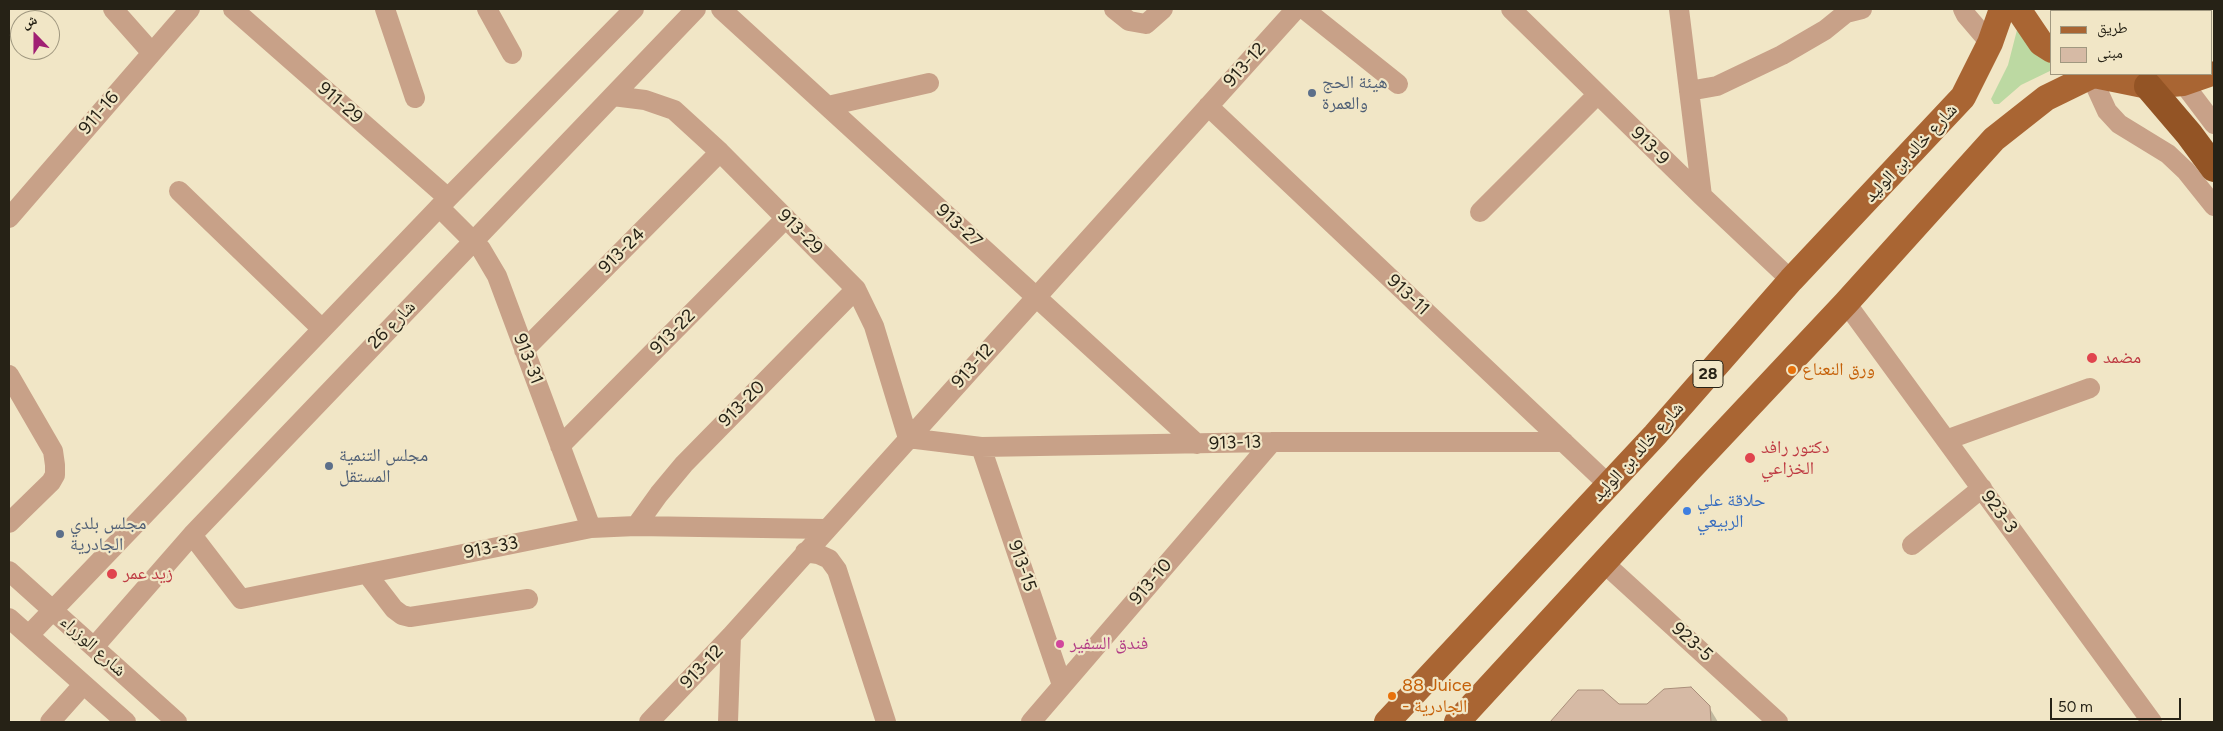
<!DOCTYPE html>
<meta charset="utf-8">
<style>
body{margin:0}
#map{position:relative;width:2223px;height:731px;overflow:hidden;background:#f1e6c6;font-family:Figtree,"Noto Naskh Arabic",sans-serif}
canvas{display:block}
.frame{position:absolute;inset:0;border:10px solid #262216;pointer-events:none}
.legend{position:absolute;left:2050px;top:10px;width:162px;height:65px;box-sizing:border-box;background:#f1e6c6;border:1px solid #a09880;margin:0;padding:6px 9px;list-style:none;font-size:15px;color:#262216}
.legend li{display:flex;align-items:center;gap:10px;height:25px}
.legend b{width:25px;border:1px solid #a09880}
.north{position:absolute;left:10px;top:10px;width:50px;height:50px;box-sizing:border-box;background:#f1e6c6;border:1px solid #a09880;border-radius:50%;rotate:338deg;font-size:14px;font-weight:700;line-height:20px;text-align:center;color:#262216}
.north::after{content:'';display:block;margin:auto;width:18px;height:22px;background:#a02073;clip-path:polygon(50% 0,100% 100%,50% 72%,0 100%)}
.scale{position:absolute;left:2050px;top:698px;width:131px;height:22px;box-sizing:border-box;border:2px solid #262216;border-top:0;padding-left:6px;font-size:15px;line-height:18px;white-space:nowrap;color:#262216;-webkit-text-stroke:4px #f1e6c6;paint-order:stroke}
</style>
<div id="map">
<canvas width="2223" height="731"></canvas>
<div class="frame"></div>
<ul class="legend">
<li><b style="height:6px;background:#a96533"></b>طريق</li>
<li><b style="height:14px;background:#d6baa5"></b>مبنى</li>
</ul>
<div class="north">ش</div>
<div class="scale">50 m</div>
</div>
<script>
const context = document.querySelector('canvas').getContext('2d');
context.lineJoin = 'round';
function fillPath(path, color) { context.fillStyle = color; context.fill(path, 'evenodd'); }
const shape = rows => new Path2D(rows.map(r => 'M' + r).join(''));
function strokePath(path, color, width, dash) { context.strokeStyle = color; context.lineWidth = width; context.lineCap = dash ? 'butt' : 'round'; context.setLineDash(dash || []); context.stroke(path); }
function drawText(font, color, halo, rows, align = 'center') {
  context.font = font + ' Figtree,"Noto Naskh Arabic",sans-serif'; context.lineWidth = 4.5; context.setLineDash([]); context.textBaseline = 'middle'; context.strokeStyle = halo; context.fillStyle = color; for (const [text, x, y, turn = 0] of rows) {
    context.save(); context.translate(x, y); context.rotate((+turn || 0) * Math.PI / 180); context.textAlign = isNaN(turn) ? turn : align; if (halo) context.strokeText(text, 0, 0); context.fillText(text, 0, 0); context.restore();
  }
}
const green = shape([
 [2081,9,2203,9,2204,11,2080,11],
 [2017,30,2052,61,2052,70,2021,85,1999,104,1994,104,1991,99,2008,65]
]);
const shadow = shape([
 [1618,705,1709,707,1718,722,1554,722,1554,719]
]);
const building = shape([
 [1691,687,1710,706,1711,722,1550,722,1578,690,1603,690,1619,704,1647,704,1664,689,1691,687]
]);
const minor = shape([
 [113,9,152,53],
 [233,9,448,198],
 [385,9,415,98],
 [487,9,512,54],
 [721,9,1197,444],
 [1114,9,1129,21,1146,24,1163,9],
 [1304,9,1398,84],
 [1511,9,1702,196,1791,280],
 [1679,9,1702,196],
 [1963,9,1966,15,1990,43],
 [2091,76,2107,111,2119,124,2168,154,2186,171,2214,206],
 [2183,83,2214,124],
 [1689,91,1717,86,1782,55,1825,30,1846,13,1862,9],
 [613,96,645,100,674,110,720,152,856,289,874,326,908,438,981,447,1272,442,1564,442],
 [828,106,929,83],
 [1208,106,1609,485],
 [179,191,322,329],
 [439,207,481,249,497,276,591,528],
 [1480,212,1598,94],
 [9,218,190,9],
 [1846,303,2152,722],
 [524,350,720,152],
 [9,375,53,451,55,465,55,475,51,482,9,523],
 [1946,440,2090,388],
 [560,446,786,218],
 [981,447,1062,685],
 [636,526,659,494,684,464,856,289],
 [192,535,241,599,591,528,636,526,826,529],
 [1912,545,1982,488],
 [805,552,818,554,829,559,837,570,886,722],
 [1604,563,1778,722],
 [9,571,177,722],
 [367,574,394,609,402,615,410,617,528,599],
 [9,618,126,722],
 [29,635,448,198,634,9],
 [94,647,192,535,696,9],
 [50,722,83,685],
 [649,722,731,636,1296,9],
 [728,722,731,636],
 [1031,722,1272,442]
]);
const major = shape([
 [2018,9,2041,43,2052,50],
 [2089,74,2148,86,2183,83,2209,74],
 [1387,722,1655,435,1791,280,1963,97,1990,43,2002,9],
 [1457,722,1689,470,1846,303,1994,139,2046,98,2091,76]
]);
const highway = shape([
 [2148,86,2189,134,2214,168]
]);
const markers = [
 [1312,93,5,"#5c6f8a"],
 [2092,358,6,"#e0444e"],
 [1792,370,5,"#e8710a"],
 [1750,458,6,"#e0444e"],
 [329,466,5,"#5c6f8a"],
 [1687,511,5,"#3f7fe0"],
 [60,534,5,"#5c6f8a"],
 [112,574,6,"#e0444e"],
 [1060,644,5,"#d1479c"],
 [1392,696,5,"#e8710a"]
];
const shields = [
 [1708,374,30]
];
const shieldNames = [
 ["28",1708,374]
];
const streetNames = [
 ["913-12",1245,65,-48],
 ["911-29",340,103,41],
 ["911-16",99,113,-49],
 ["913-9",1650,146,45],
 ["شارع خالد بن الوليد",1911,153,-47],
 ["913-27",959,226,42],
 ["913-29",800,232,45],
 ["913-24",622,251,-45],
 ["913-11",1408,295,43],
 ["شارع 26",392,325,-46],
 ["913-22",673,332,-45],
 ["913-31",528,359,69],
 ["913-12",973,366,-48],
 ["913-20",742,404,-45],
 ["913-13",1235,443,-2],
 ["شارع خالد بن الوليد",1638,452,-48],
 ["923-3",1999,512,54],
 ["913-33",491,548,-11],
 ["913-15",1022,566,71],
 ["913-10",1151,582,-49],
 ["923-5",1692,642,42],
 ["شارع الوزراء",93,646,42],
 ["913-12",702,667,-46]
];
const serviceNames = [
 ["هيئة الحج",1322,83],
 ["والعمرة",1322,104],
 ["مجلس التنمية",339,456],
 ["المستقل",339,477],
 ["مجلس بلدي",70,524],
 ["الجادرية",70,545]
];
const healthNames = [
 ["مضمد",2103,358],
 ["دكتور رافد",1761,448],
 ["الخزاعي",1761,469],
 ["زيد عمر",123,574]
];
const foodNames = [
 ["ورق النعناع",1802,370],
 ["88 Juice",1402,686],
 ["- الجادرية",1402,707]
];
const shopNames = [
 ["حلاقة علي",1697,501],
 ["الربيعي",1697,522]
];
const hotelNames = [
 ["فندق السفير",1070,644]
];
fillPath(green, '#bcd9a2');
fillPath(shadow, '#0003');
fillPath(building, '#d6baa5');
strokePath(building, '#a98e7a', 1);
strokePath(minor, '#c8a188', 20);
strokePath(major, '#a96533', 26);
strokePath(highway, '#935425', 28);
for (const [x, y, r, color] of markers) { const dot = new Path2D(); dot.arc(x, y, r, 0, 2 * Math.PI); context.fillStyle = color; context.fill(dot); strokePath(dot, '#f1e6c6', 2); }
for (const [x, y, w] of shields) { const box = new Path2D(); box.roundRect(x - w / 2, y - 13.5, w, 27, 4); context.fillStyle = '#f1e6c6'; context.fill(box); strokePath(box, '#262216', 1); }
drawText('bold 16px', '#262216', null, shieldNames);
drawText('18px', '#262216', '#f1e6c6', streetNames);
drawText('18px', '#4e5e75', '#f1e6c6', serviceNames, 'left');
drawText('18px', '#be3a42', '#f1e6c6', healthNames, 'left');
drawText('18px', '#c56008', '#f1e6c6', foodNames, 'left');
drawText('18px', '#366cbe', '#f1e6c6', shopNames, 'left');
drawText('18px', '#b23c85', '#f1e6c6', hotelNames, 'left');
</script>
